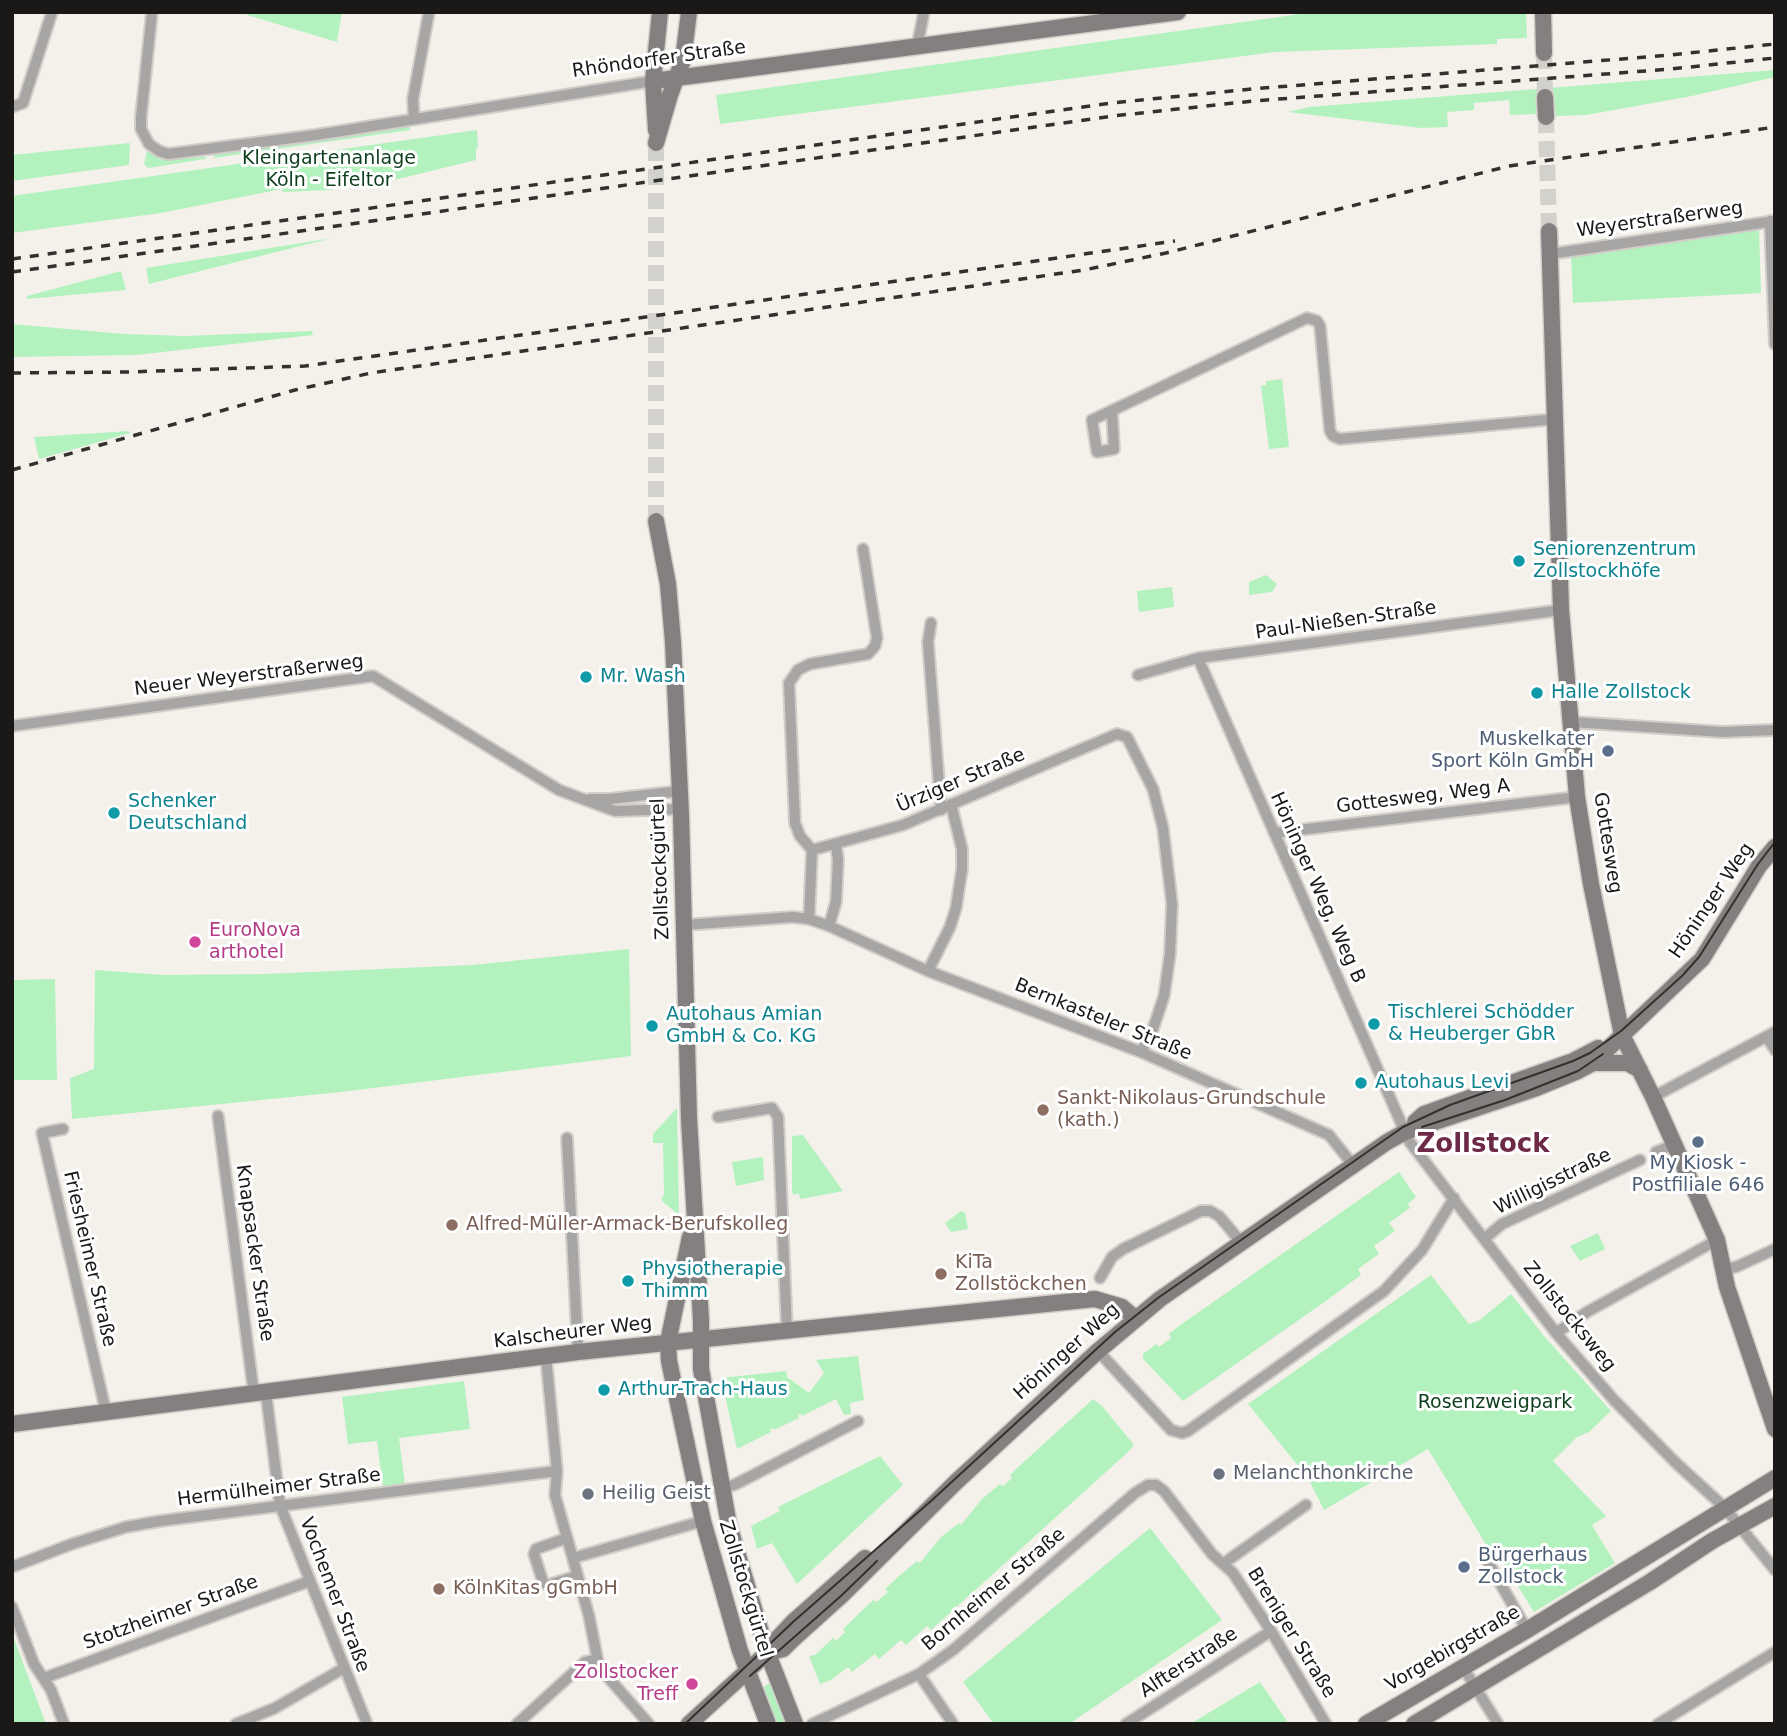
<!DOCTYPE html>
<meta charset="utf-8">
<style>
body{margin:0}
#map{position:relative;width:1787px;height:1736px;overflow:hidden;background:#f4f1eb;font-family:"DejaVu Sans",sans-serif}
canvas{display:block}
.frame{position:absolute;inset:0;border:14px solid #1a1917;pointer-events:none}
</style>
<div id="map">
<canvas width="1787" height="1736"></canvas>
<div class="frame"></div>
</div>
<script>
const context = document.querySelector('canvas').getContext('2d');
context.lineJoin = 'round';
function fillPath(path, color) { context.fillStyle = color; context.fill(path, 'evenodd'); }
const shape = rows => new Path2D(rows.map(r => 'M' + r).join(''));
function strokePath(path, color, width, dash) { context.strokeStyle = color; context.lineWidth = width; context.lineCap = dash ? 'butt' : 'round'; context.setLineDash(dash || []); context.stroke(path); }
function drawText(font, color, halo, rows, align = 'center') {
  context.font = font + ' "DejaVu Sans",sans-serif'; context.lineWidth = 6; context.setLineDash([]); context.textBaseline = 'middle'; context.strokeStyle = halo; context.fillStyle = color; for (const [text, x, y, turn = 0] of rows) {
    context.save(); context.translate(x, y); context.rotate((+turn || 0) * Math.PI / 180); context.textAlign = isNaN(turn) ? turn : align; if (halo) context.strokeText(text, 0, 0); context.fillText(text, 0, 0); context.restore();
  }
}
const green = shape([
 [248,12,342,12,337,42,247,15],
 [1315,12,1526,12,1527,38,1497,39,1497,44,1275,52,720,124,716,95],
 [1775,70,1775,77,1766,79,1692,96,1586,115,1556,116,1554,96,1536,98,1536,114,1510,115,1509,100,1474,103,1474,110,1447,112,1448,127,1421,128,1288,112,1309,107],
 [410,125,410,130,214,158,215,154],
 [477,130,478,148,476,149,476,160,398,179,329,190,283,192,282,189,161,213,12,233,12,196],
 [130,143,129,165,12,181,12,155],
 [147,151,164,159,207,157,205,159,148,168,144,164],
 [1759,228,1761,293,1573,303,1571,256],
 [332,238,149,284,146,268],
 [121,271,126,290,27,299,27,296],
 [12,324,124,334,185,336,312,331,313,335,136,355,12,357],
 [1282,379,1289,447,1269,449,1261,386,1266,385,1266,381],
 [129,431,130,433,39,459,34,437],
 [1266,575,1277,584,1272,592,1249,595,1249,582],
 [1172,587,1174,607,1139,612,1137,591],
 [629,949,631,1056,341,1092,72,1119,70,1078,94,1069,95,970,164,975,265,974,472,965],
 [55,979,57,1080,12,1080,12,980],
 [677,1108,679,1215,662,1201,662,1197,664,1196,663,1143,653,1143,653,1134],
 [803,1135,843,1191,801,1199,798,1193,794,1195,792,1192,792,1136],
 [763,1157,764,1180,736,1186,732,1162],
 [1399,1172,1416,1197,1408,1204,1410,1208,1389,1223,1395,1231,1374,1246,1379,1254,1358,1269,1361,1275,1323,1303,1183,1401,1143,1359,1143,1354,1156,1344,1159,1347,1171,1338,1169,1334,1179,1326],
 [961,1211,965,1213,968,1229,951,1232,945,1223],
 [1598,1233,1605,1249,1580,1261,1570,1246],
 [1431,1275,1469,1324,1480,1320,1511,1294,1544,1336,1611,1411,1589,1432,1577,1437,1553,1461,1606,1516,1592,1525,1615,1563,1534,1612,1498,1554,1493,1556,1428,1449,1324,1510,1308,1478,1248,1404],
 [858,1356,864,1400,850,1403,851,1414,844,1415,836,1399,802,1416,801,1414,798,1415,799,1418,774,1430,773,1428,770,1429,771,1432,737,1449,721,1378,786,1371,787,1377,809,1393,824,1373,816,1360],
 [464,1381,470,1429,399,1438,405,1485,383,1488,377,1441,348,1444,342,1397],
 [1093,1399,1103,1407,1134,1445,1127,1453,931,1630,927,1626,906,1645,901,1640,879,1659,875,1654,852,1672,848,1667,831,1680,820,1684,809,1656,815,1655,833,1638,836,1641,845,1632,843,1629,870,1603,873,1600,876,1602,888,1592,885,1589,899,1576,917,1561,920,1563,941,1537,959,1523,961,1525,982,1499,1000,1484,1003,1486,1012,1478,1010,1475,1016,1469],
 [880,1456,903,1485,797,1584,772,1543,757,1549,751,1526,780,1511,778,1507],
 [1150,1528,1222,1620,1069,1724,994,1724,963,1682],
 [12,1633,46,1724,12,1724],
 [770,1682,786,1724,776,1724,762,1689],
 [1260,1682,1289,1724,1190,1724]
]);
const water = shape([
 [656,872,664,872,666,919,658,920]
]);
const secondaryTunnel = shape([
 [1544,53,1545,97],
 [1546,117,1549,231],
 [656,521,656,143]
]);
const street = shape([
 [152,12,141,117,141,129,149,144,159,151,168,154,316,135,653,81],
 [917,47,924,12],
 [12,107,23,103,52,12],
 [414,119,413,99,429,12],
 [1770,221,1775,344],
 [1550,254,1775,221],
 [1112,412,1114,449,1097,452,1092,420,1307,318,1317,321,1320,326,1330,431,1333,436,1340,439,1556,419],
 [931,623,928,642,941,810],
 [1198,658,1409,1141,1556,1333,1614,1400,1675,1462,1724,1507,1775,1570],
 [1138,675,1198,658,1561,610],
 [1572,722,1722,732,1775,730],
 [12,726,373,676,559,790,615,811,680,809],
 [590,799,610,799,680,791],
 [1274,833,1577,797],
 [812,850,903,825,1117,734,1127,737,1153,789,1163,828,1172,904,1170,954,1164,996,1153,1029,1141,1052],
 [809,919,812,850,800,836,795,823,789,683,798,670,810,664,868,654,875,646,877,638,863,549],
 [684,925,793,917,809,919,829,926,928,971,1141,1052,1329,1135,1353,1165],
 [829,926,836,902,838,860,836,845],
 [928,971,950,927,956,908,962,869,962,849,951,804],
 [1767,1037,1775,1050],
 [1653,1097,1775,1032],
 [218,1116,254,1395],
 [718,1117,772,1108,778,1117,787,1332],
 [63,1129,42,1133,106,1412],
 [567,1138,578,1352],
 [1656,1152,1675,1144],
 [1484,1239,1502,1224,1640,1160],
 [1724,1269,1736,1267,1775,1249],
 [1100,1278,1112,1257,1123,1249,1201,1211,1210,1211,1219,1216,1241,1242],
 [1556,1333,1587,1312,1717,1240],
 [1098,1351,1171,1430,1182,1433,1188,1431,1384,1291,1422,1250,1454,1198],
 [546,1357,557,1471,555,1495,589,1616,599,1667,649,1724],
 [266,1393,280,1505,367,1724],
 [722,1489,736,1484,858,1421],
 [567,1538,536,1549,534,1554,543,1582,548,1585,577,1576],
 [573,1558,703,1521],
 [1488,1562,1527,1630],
 [1224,1563,1306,1505],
 [12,1567,72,1544,126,1527,160,1521,557,1471],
 [12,1607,34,1664,51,1690,64,1724],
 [1463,1667,1498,1724],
 [919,1674,953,1724],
 [44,1678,310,1581],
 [236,1724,275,1708,344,1668],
 [517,1724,585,1662,597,1659],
 [812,1724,919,1674,953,1650,1135,1493,1148,1485,1156,1485,1164,1491,1212,1554,1233,1573,1271,1631,1326,1724],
 [1126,1724,1271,1631],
 [1658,1724,1775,1652]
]);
const secondary = shape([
 [1543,12,1544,53],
 [653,81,1178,12],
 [1545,97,1546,117],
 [656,130,653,81,660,12],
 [656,143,670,95,683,60,689,12],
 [1549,231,1561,610,1577,797,1591,884,1622,1035,1653,1097,1717,1240,1727,1287,1775,1429],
 [656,521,668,584,673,642,681,815,689,1119,701,1320,701,1369,729,1525,766,1649,795,1724],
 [1593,1063,1627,1063,1640,1070],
 [1415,1122,1424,1114,1573,1061,1598,1048],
 [690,1237,668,1342,669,1361,703,1521,740,1651,768,1724],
 [12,1424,578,1352,1095,1299,1122,1307,1135,1318],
 [767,1653,783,1649,791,1641,842,1595,956,1482,1098,1351,1160,1299,1387,1142,1405,1132,1534,1089,1578,1071,1593,1063,1702,959,1759,866,1775,847],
 [689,1724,767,1653,778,1638,793,1622,865,1558],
 [1366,1724,1527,1630,1775,1478],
 [1414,1724,1650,1582,1712,1541,1775,1506]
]);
const tram = shape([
 [1422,1127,1505,1100,1578,1071,1603,1054],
 [750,1676,842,1595,877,1561],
 [685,1724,793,1622,931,1501,1115,1332,1158,1298,1403,1127,1450,1105,1573,1061,1590,1053,1621,1031,1682,976,1699,957,1758,864,1775,842]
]);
const rail = shape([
 [12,259,1111,103,1252,89,1670,55,1775,44],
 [12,272,1113,116,1253,101,1671,69,1775,58],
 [12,373,128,372,305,366,1175,241],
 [12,470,295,390,371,373,1084,270,1166,253,1509,166,1775,127]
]);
const markers = [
 [1519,561,7,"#0f9aa8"],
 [586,677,7,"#0f9aa8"],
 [1537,693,7,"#0f9aa8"],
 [1608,751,7,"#5c6f8a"],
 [114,813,7,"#0f9aa8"],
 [195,942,7,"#d1479c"],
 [1374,1024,7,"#0f9aa8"],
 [652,1026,7,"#0f9aa8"],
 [1361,1083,7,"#0f9aa8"],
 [1043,1110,7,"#8d6e63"],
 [1698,1142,7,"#5c6f8a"],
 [452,1225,7,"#8d6e63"],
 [941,1274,7,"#8d6e63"],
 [628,1281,7,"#0f9aa8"],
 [604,1390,7,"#0f9aa8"],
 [1219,1474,7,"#6b7280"],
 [588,1494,7,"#6b7280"],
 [1464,1567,7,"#5c6f8a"],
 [439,1589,7,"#8d6e63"],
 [692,1684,7,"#d1479c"]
];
const streetNames = [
 ["Rhöndorfer Straße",659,60,-8],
 ["Weyerstraßerweg",1660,220,-8],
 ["Paul-Nießen-Straße",1346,621,-8],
 ["Neuer Weyerstraßerweg",249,676,-7],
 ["Ürziger Straße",961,781,-23],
 ["Gottesweg, Weg A",1423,797,-7],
 ["Gottesweg",1607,843,81],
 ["Zollstockgürtel",661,869,-92],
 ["Höninger Weg, Weg B",1317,888,66],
 ["Höninger Weg",1712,901,-56],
 ["Bernkasteler Straße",1103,1020,22],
 ["Willigisstraße",1553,1182,-26],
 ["Knapsacker Straße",254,1253,82],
 ["Friesheimer Straße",89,1259,77],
 ["Zollstocksweg",1569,1317,51],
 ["Kalscheurer Weg",573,1333,-7],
 ["Höninger Weg",1067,1352,-42],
 ["Hermülheimer Straße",279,1488,-7],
 ["Zollstockgürtel",745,1589,73],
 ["Bornheimer Straße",994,1590,-40],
 ["Vochemer Straße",334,1595,69],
 ["Stotzheimer Straße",171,1613,-20],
 ["Breniger Straße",1291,1633,58],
 ["Vorgebirgstraße",1453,1649,-30],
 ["Alfterstraße",1189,1663,-33]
];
const parkNames = [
 ["Kleingartenanlage",329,159],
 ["Köln - Eifeltor",329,181],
 ["Rosenzweigpark",1495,1403]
];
const cultureNames = [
 ["Seniorenzentrum",1533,550],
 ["Zollstockhöfe",1533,572],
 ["Mr. Wash",600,677],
 ["Halle Zollstock",1551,693],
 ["Schenker",128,802],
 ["Deutschland",128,824],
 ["Tischlerei Schödder",1388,1013],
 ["& Heuberger GbR",1388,1035],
 ["Autohaus Amian",666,1015],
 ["GmbH & Co. KG",666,1037],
 ["Autohaus Levi",1375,1083],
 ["Physiotherapie",642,1270],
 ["Thimm",642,1292],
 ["Arthur-Trach-Haus",618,1390]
];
const serviceNames = [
 ["Muskelkater",1594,740],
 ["Sport Köln GmbH",1594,762],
 ["My Kiosk -",1698,1164,"center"],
 ["Postfiliale 646",1698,1186,"center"],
 ["Bürgerhaus",1478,1556,"left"],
 ["Zollstock",1478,1578,"left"]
];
const hotelNames = [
 ["EuroNova",209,931],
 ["arthotel",209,953],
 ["Zollstocker",678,1673,"right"],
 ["Treff",678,1695,"right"]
];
const educationNames = [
 ["Sankt-Nikolaus-Grundschule",1057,1099],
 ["(kath.)",1057,1121],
 ["Alfred-Müller-Armack-Berufskolleg",466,1225],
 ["KiTa",955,1263],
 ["Zollstöckchen",955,1285],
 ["KölnKitas gGmbH",453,1589]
];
const worshipNames = [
 ["Melanchthonkirche",1233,1474],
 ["Heilig Geist",602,1494]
];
const districtNames = [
 ["Zollstock",1483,1145]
];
fillPath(green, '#b3f2bf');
fillPath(water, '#7ce2f8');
strokePath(secondaryTunnel, '#d3d1cb', 16, [16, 8]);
strokePath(street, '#d1cec9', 14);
strokePath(secondary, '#d1cec9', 19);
strokePath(street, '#a8a5a5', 10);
strokePath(secondary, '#848080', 16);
strokePath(tram, '#32312e', 2);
strokePath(rail, '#32312e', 3.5, [9, 9]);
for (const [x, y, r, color] of markers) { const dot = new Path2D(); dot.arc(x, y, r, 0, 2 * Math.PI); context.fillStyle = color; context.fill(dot); strokePath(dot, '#fff', 2.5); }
drawText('19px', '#1a1917', '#fff', streetNames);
drawText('19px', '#0d3f1d', '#fff', parkNames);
drawText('19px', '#0d838f', '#fff', cultureNames, 'left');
drawText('19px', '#4e5e75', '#fff', serviceNames, 'right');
drawText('19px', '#b23c85', '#fff', hotelNames, 'left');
drawText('19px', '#785e54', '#fff', educationNames, 'left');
drawText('19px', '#5b616d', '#fff', worshipNames, 'left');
drawText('bold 26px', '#6c2a46', '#fff', districtNames);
</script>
